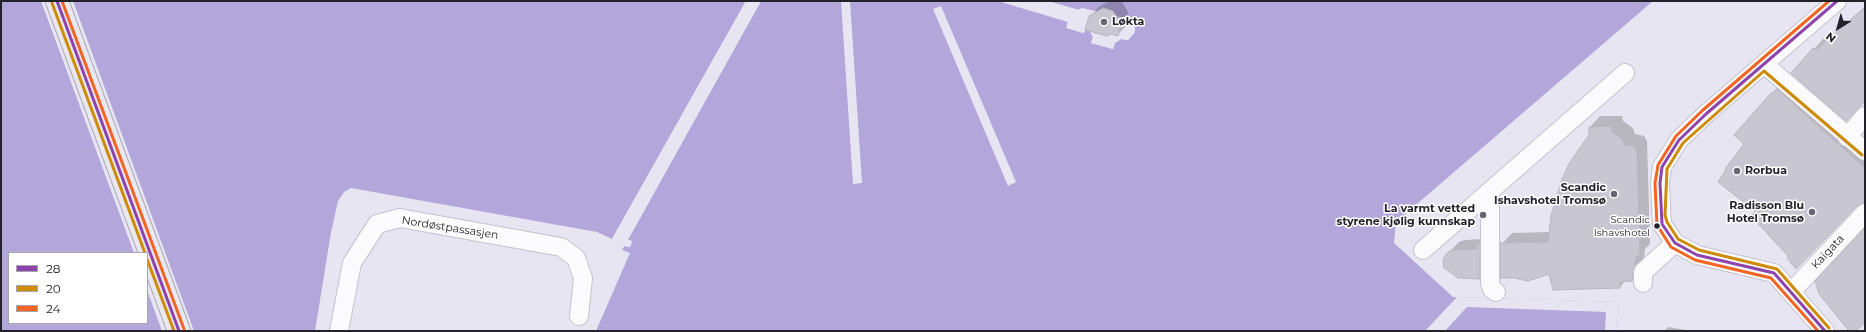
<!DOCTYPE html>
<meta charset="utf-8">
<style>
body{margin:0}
#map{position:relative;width:1866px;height:332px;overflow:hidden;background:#e6e5f1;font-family:Montserrat,sans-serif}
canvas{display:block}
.frame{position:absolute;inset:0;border:2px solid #23212a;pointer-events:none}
.legend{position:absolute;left:8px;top:252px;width:140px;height:72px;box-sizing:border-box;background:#fff;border:1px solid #a7a6aa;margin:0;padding:5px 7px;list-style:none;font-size:12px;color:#23212a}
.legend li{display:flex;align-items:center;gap:8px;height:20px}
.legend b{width:20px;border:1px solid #a7a6aa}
.north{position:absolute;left:1818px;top:8px;width:40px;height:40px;-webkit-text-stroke:3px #fff;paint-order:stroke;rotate:217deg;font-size:11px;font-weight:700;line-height:16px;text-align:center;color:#23212a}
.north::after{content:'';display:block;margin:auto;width:14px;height:18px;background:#23212a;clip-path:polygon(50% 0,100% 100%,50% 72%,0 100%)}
</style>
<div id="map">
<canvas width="1866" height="332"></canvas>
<div class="frame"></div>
<ul class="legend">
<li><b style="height:5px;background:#8e44ad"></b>28</li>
<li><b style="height:5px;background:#cd8b08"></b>20</li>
<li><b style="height:5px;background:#f26522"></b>24</li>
</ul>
<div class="north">N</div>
</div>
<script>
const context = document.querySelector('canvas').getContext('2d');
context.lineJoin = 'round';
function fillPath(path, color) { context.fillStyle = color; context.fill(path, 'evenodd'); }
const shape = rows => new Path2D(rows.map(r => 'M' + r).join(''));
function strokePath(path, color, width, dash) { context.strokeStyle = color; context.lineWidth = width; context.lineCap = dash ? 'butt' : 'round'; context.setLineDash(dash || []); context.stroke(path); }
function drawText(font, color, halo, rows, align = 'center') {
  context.font = font + ' Montserrat,sans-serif'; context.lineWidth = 3; context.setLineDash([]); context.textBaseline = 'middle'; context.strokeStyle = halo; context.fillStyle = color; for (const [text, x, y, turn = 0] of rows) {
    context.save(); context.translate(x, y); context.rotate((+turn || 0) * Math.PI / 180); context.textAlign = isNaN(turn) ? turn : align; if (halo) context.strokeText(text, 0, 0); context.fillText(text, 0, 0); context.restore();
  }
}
const water = shape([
 [1,1,746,1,612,239,597,232,351,188,344,192,338,201,331,232,315,331,1,331],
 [9,253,147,253,147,323,9,323],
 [761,1,998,1,1068,22,1067,28,1083,33,1086,25,1093,37,1091,43,1113,49,1115,43,1121,39,1128,40,1135,32,1135,25,1127,19,1082,8,1079,10,1048,1,1653,1,1396,222,1394,243,1453,297,1619,302,1617,331,596,331,630,253,622,250,624,246,630,247,632,241,627,240]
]);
const pier = shape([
 [41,1,73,1,194,331,162,331,147,290,147,253,134,253],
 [746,1,747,2,614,240,612,239],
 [759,1,761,1,628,240,632,241,630,247,624,246,622,250,620,248,622,245,628,245,629,242,626,242,626,239],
 [841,1,850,1,862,183,853,184],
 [998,1,1005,1,1069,20,1069,27,1082,31,1085,24,1087,23,1095,37,1093,42,1112,47,1113,42,1121,37,1127,38,1133,31,1133,26,1127,21,1082,11,1078,12,1046,1,1078,10,1082,8,1127,19,1135,25,1135,32,1128,40,1121,39,1115,43,1113,49,1091,43,1093,37,1087,26,1084,33,1066,28,1068,21],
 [941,6,1016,182,1008,186,933,9],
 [1457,297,1619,302,1617,331,1605,331,1606,312,1467,307,1445,331,1425,331]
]);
const shadow = shape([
 [1110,1,1122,2,1129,14,1126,26,1117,35,1090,17,1099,7],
 [1865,7,1865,100,1792,73,1824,38,1826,41],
 [1780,85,1865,150,1865,196,1757,211,1745,144,1771,94],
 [1600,116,1622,116,1623,121,1633,128,1635,134,1644,136,1647,141,1650,244,1645,249,1643,270,1632,280,1626,280,1620,287,1550,272,1514,277,1502,244,1512,233,1550,232,1590,136,1590,127],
 [1483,239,1490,267,1479,278,1459,277,1448,271,1444,264,1448,253,1459,242,1465,240],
 [1668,327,1693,331,1664,331]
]);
const building = shape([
 [1865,7,1865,101,1846,121,1791,73,1813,48,1816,50,1865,7],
 [1103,8,1113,11,1121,24,1118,36,1111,34,1107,36,1085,30,1089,16,1103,8],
 [1777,89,1865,168,1865,203,1857,206,1796,269,1787,258,1789,257,1751,216,1755,211,1718,182,1726,170,1725,169,1744,144,1734,135,1771,93,1772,94,1777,89],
 [1612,126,1612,132,1622,139,1625,145,1634,146,1637,152,1640,256,1636,256,1632,281,1620,282,1620,288,1553,290,1549,274,1528,281,1514,278,1500,278,1500,243,1548,242,1551,216,1562,179,1570,162,1589,135,1589,127,1612,126],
 [1865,228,1865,323,1855,331,1849,331,1819,294,1815,281,1865,228],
 [1477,244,1480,244,1480,279,1458,278,1444,268,1443,259,1448,252,1454,250,1477,249,1477,244]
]);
const minor = shape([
 [1764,64,1865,151],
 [1847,137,1865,116],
 [1423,250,1490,191],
 [1643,283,1643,272,1675,243],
 [1496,292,1492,289,1490,283,1490,191,1625,73],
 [1791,292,1865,213],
 [339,331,352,263,377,224,400,218,561,247,576,258,583,278,579,316],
 [1825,331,1774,273,1697,255,1675,243,1662,224,1660,183,1662,167,1679,140,1706,114,1837,1]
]);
const major = shape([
 [57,1,179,331]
]);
const bus1 = shape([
 [57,1,179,331],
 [1825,331,1774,273,1697,255,1675,243,1662,224,1660,183,1662,167,1679,140,1706,114,1837,1]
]);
const bus2 = shape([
 [52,3,145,253],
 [147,259,174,331],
 [1829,328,1777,269,1699,250,1678,239,1667,222,1665,215,1667,169,1683,143,1764,71,1862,155]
]);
const bus3 = shape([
 [62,1,184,329],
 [1818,331,1771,278,1695,260,1671,247,1657,225,1655,183,1658,165,1676,136,1703,110,1829,1]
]);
const markers = [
 [1104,22,4,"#676670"],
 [1737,171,4,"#676670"],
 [1614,194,4,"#676670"],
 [1812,212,4,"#676670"],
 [1483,215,4,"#676670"],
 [1657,226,3.5,"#23212a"]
];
const busNames = [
 ["Scandic",1650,220],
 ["Ishavshotel",1650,233]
];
const poiNames = [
 ["Løkta",1112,22,"left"],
 ["Rorbua",1745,171,"left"],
 ["Scandic",1606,188],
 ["Ishavshotel Tromsø",1606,201],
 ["Radisson Blu",1804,206],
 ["Hotel Tromsø",1804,219],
 ["La varmt vetted",1475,209],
 ["styrene kjølig kunnskap",1475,222]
];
const streetNames = [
 ["Nordøstpassasjen",450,228,9],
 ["Kaigata",1828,252,-47]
];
fillPath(water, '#b2a6db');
fillPath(pier, '#e6e5f1');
fillPath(shadow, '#0003');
fillPath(building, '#c8c7d1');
strokePath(building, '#b7b5bf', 1);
strokePath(minor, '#c4c2cc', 20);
strokePath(major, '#aba8b8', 24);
strokePath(minor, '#fbfbfd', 18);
strokePath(major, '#e9e8f0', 22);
strokePath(bus1, '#8e44ad', 3);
strokePath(bus2, '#cd8b08', 3);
strokePath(bus3, '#f26522', 3);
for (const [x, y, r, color] of markers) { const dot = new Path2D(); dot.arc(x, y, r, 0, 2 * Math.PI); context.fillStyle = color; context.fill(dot); strokePath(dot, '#fff', 1.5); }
drawText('10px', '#23212a', '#fff', busNames, 'right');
drawText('bold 11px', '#23212a', '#fff', poiNames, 'right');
drawText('11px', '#23212a', '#fff', streetNames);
</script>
